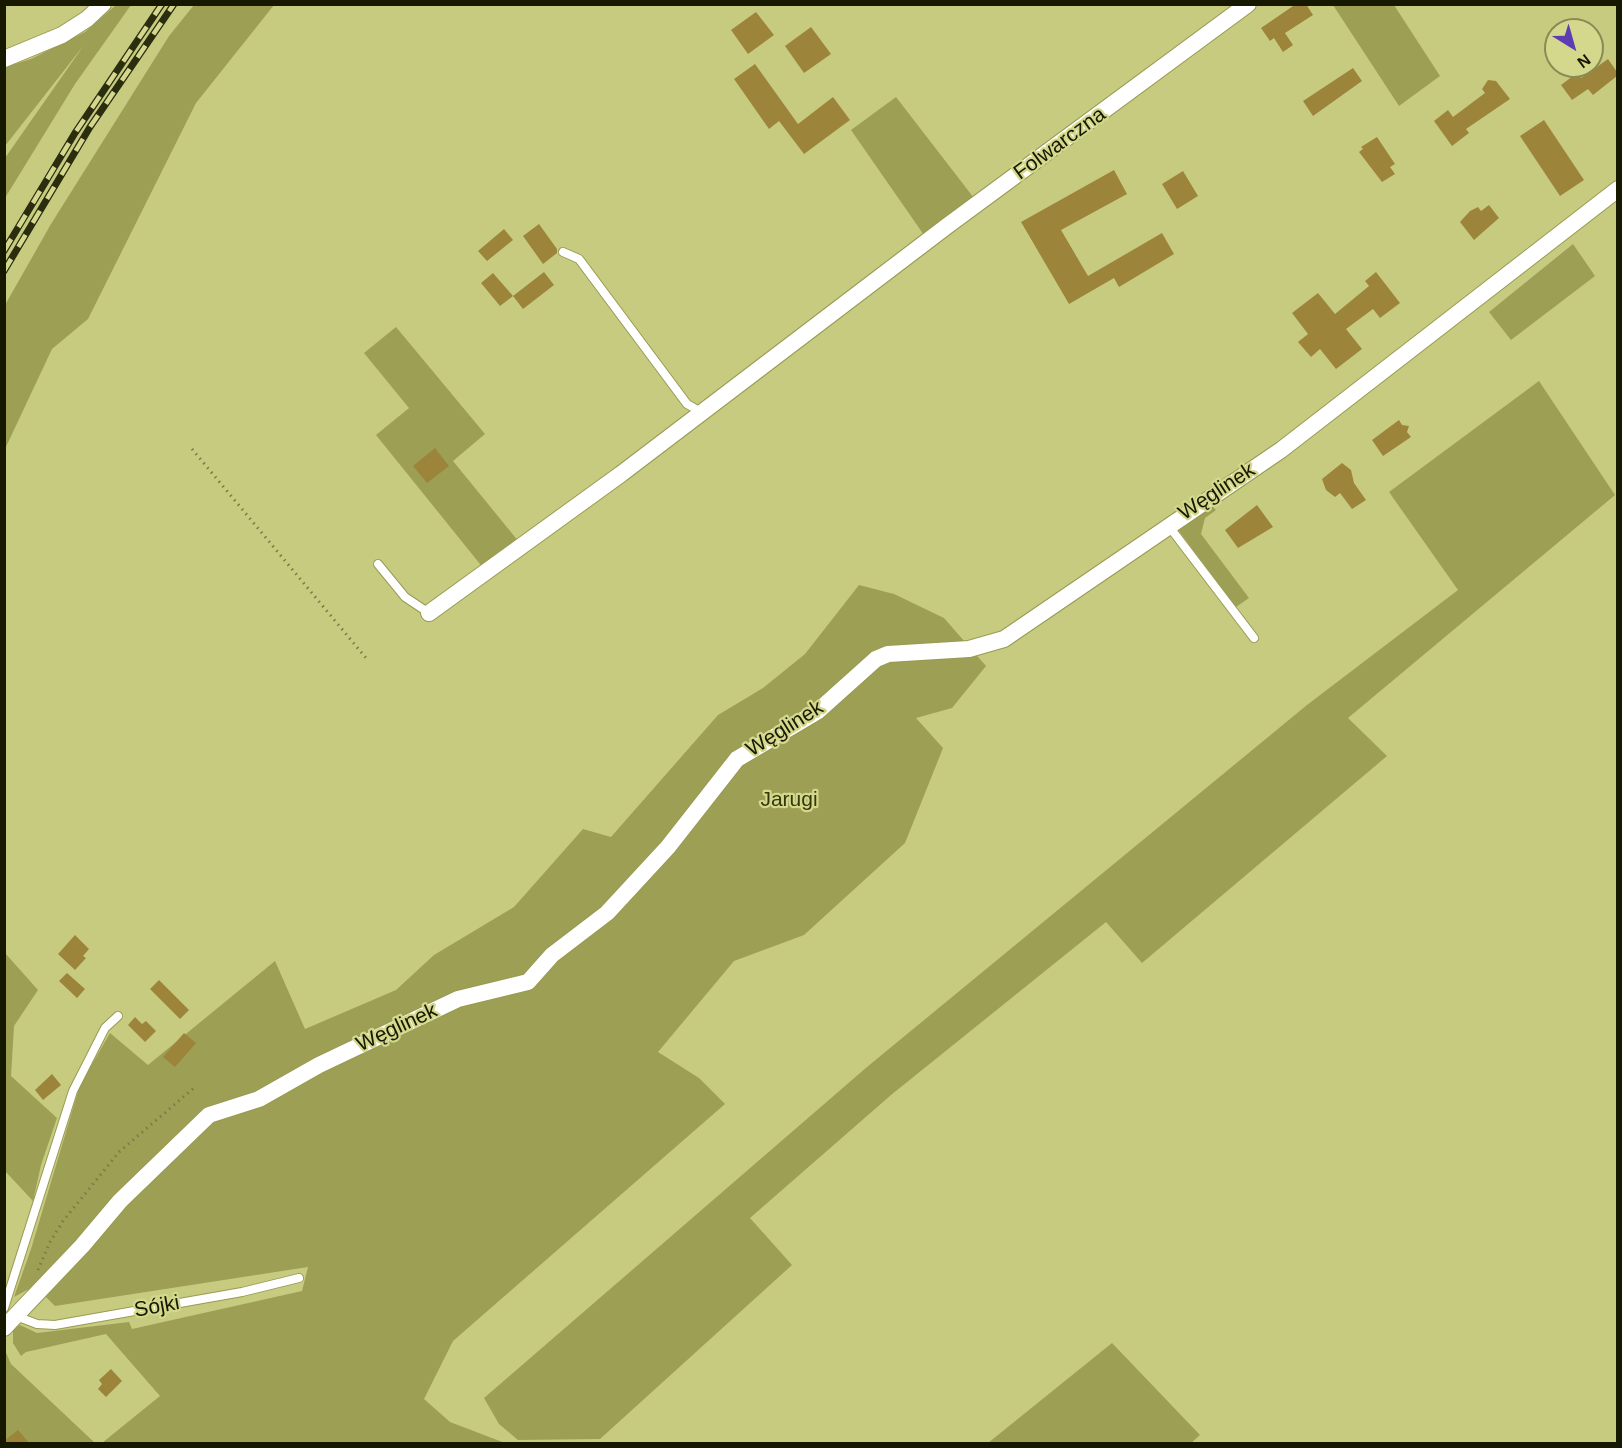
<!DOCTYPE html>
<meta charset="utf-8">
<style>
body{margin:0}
#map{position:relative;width:1622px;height:1448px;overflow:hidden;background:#c7cb80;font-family:Arial,sans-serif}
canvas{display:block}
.frame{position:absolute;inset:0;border:6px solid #171800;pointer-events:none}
.north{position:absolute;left:1544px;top:18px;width:60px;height:60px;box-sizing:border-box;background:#d4d88c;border:2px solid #888b54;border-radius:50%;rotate:143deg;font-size:16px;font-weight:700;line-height:24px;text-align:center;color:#171800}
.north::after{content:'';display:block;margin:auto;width:21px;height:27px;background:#5e3cb4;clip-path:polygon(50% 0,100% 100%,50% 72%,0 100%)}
</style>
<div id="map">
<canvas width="1622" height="1448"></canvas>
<div class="frame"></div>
<div class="north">N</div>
</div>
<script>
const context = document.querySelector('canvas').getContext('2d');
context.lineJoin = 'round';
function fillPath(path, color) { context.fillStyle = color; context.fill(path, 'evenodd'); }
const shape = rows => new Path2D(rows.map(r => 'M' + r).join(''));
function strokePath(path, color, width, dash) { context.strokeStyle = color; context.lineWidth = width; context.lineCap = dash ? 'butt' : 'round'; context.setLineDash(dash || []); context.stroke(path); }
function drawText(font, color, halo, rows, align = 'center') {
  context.font = font + ' Arial,sans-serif'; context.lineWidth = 4.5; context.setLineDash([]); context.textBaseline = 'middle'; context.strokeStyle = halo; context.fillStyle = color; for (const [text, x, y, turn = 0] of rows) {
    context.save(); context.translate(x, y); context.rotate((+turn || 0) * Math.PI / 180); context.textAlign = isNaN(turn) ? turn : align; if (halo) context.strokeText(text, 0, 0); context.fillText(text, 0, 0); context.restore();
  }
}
const green = shape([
 [116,5,131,5,75,84,5,198,5,158,84,45,5,146,5,67,31,59,85,32],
 [194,5,274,5,196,103,88,319,52,349,5,449,5,305,51,224,169,36],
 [1333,5,1394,5,1440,76,1399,106],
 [896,97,977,202,926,238,851,130],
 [1573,244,1595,276,1511,340,1489,312],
 [396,327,485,434,453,461,519,542,484,569,376,435,409,408,364,353],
 [1539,381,1615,495,1348,718,1387,756,1142,963,1106,922,891,1095,750,1218,792,1265,600,1439,518,1440,499,1424,484,1398,867,1067,1307,705,1458,590,1389,492],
 [1209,504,1216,510,1205,518,1201,534,1249,598,1236,607,1176,527],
 [859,585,894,594,944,618,986,666,952,708,916,718,943,748,905,843,804,935,734,961,658,1052,699,1078,725,1104,453,1341,424,1399,450,1422,505,1443,102,1443,160,1396,106,1334,26,1352,21,1356,13,1343,13,1329,20,1325,37,1333,129,1322,132,1329,302,1291,308,1267,55,1306,46,1297,27,1290,14,1297,31,1249,80,1085,110,1033,148,1065,275,961,305,1029,396,990,434,955,514,907,583,829,611,837,718,715,763,688,805,654],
 [5,953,38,990,14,1026,11,1076,57,1118,41,1165,33,1201,5,1171],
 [1112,1343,1200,1435,1190,1444,988,1443],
 [4,1348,11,1364,95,1443,5,1443]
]);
const building = shape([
 [1296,4,1306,4,1313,15,1285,33,1293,45,1283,52,1274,38,1270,41,1261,28],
 [756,12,774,35,748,54,731,30],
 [811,27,831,54,804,73,785,46],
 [1608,59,1617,72,1617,76,1593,95,1588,89,1572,100,1561,85,1577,73,1581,78],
 [755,64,798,124,833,97,850,120,804,154,779,121,769,129,734,79],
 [1353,68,1362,81,1313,116,1303,101],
 [1488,80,1496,81,1510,99,1466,129,1469,133,1452,146,1434,121,1448,110,1453,117,1485,93,1482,89],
 [1544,120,1584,180,1560,196,1520,136],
 [1377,137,1395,164,1390,167,1395,174,1382,182,1359,152,1363,149,1361,147],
 [1114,170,1127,194,1061,230,1088,276,1162,233,1174,254,1119,287,1114,278,1069,304,1021,222],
 [1183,171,1198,196,1177,209,1162,184],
 [1489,205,1499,218,1474,240,1460,222,1470,211,1478,207,1481,211],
 [539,224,557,249,557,253,543,264,523,236],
 [504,229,513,240,487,261,478,251],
 [544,272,554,285,523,309,513,296],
 [1376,272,1400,303,1380,318,1373,309,1346,329,1362,349,1336,369,1320,349,1311,357,1298,342,1308,334,1292,313,1318,293,1335,314,1369,286,1365,281],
 [493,273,513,296,500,306,481,283],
 [1399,420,1402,425,1409,426,1407,432,1411,437,1383,456,1372,440],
 [435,448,449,466,427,483,413,466],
 [1342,463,1351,470,1354,483,1366,500,1352,509,1340,493,1335,497,1326,490,1322,479],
 [1257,505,1273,527,1238,548,1225,530],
 [75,935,89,949,83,956,86,958,75,970,58,954],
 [67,973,85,989,77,998,59,981],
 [159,980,189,1010,180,1019,150,989],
 [135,1017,142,1024,146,1021,156,1031,145,1042,128,1025],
 [184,1033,196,1043,175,1067,163,1057],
 [52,1074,61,1085,43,1100,35,1090],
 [111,1369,122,1381,106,1397,98,1389,102,1384,99,1380],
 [18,1430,29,1443,4,1443,4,1441]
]);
const path = shape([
 [192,449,366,658],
 [38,1270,50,1242,63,1221,119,1152,195,1087]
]);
const lane = shape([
 [563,252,579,259,687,404,701,412],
 [1168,525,1254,638],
 [378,564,405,597,429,613],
 [4,1308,73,1091,105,1028,118,1016],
 [16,1316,37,1324,55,1325,242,1292,299,1278]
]);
const street = shape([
 [4,59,62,35,87,19,103,4],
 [429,613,621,474,947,226,1248,4],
 [4,1328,82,1246,120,1201,209,1115,259,1099,319,1065,458,999,528,982,552,955,607,913,668,847,737,759,818,711,876,659,888,654,969,649,1004,639,1281,450,1618,189]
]);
const rail = shape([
 [4,251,75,133,162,4],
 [4,271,90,127,174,4]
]);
const streetNames = [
 ["Folwarczna",1060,144,-36],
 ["Węglinek",1217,492,-33],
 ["Węglinek",785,729,-32],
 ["Węglinek",397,1028,-25],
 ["Sójki",157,1307,-10]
];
const parkNames = [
 ["Jarugi",789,800]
];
fillPath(green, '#9c9f54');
fillPath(building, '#9d843b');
strokePath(lane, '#989b51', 10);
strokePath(street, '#989b51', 18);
strokePath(path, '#797c48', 3, [1.5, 4.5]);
strokePath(lane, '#fff', 8);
strokePath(street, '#fff', 16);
strokePath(rail, '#2b2d0f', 7);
strokePath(rail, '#d4d88c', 4.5, [14]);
drawText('21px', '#171800', '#d4d88c', streetNames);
drawText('21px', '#363709', '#d4d88c', parkNames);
</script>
